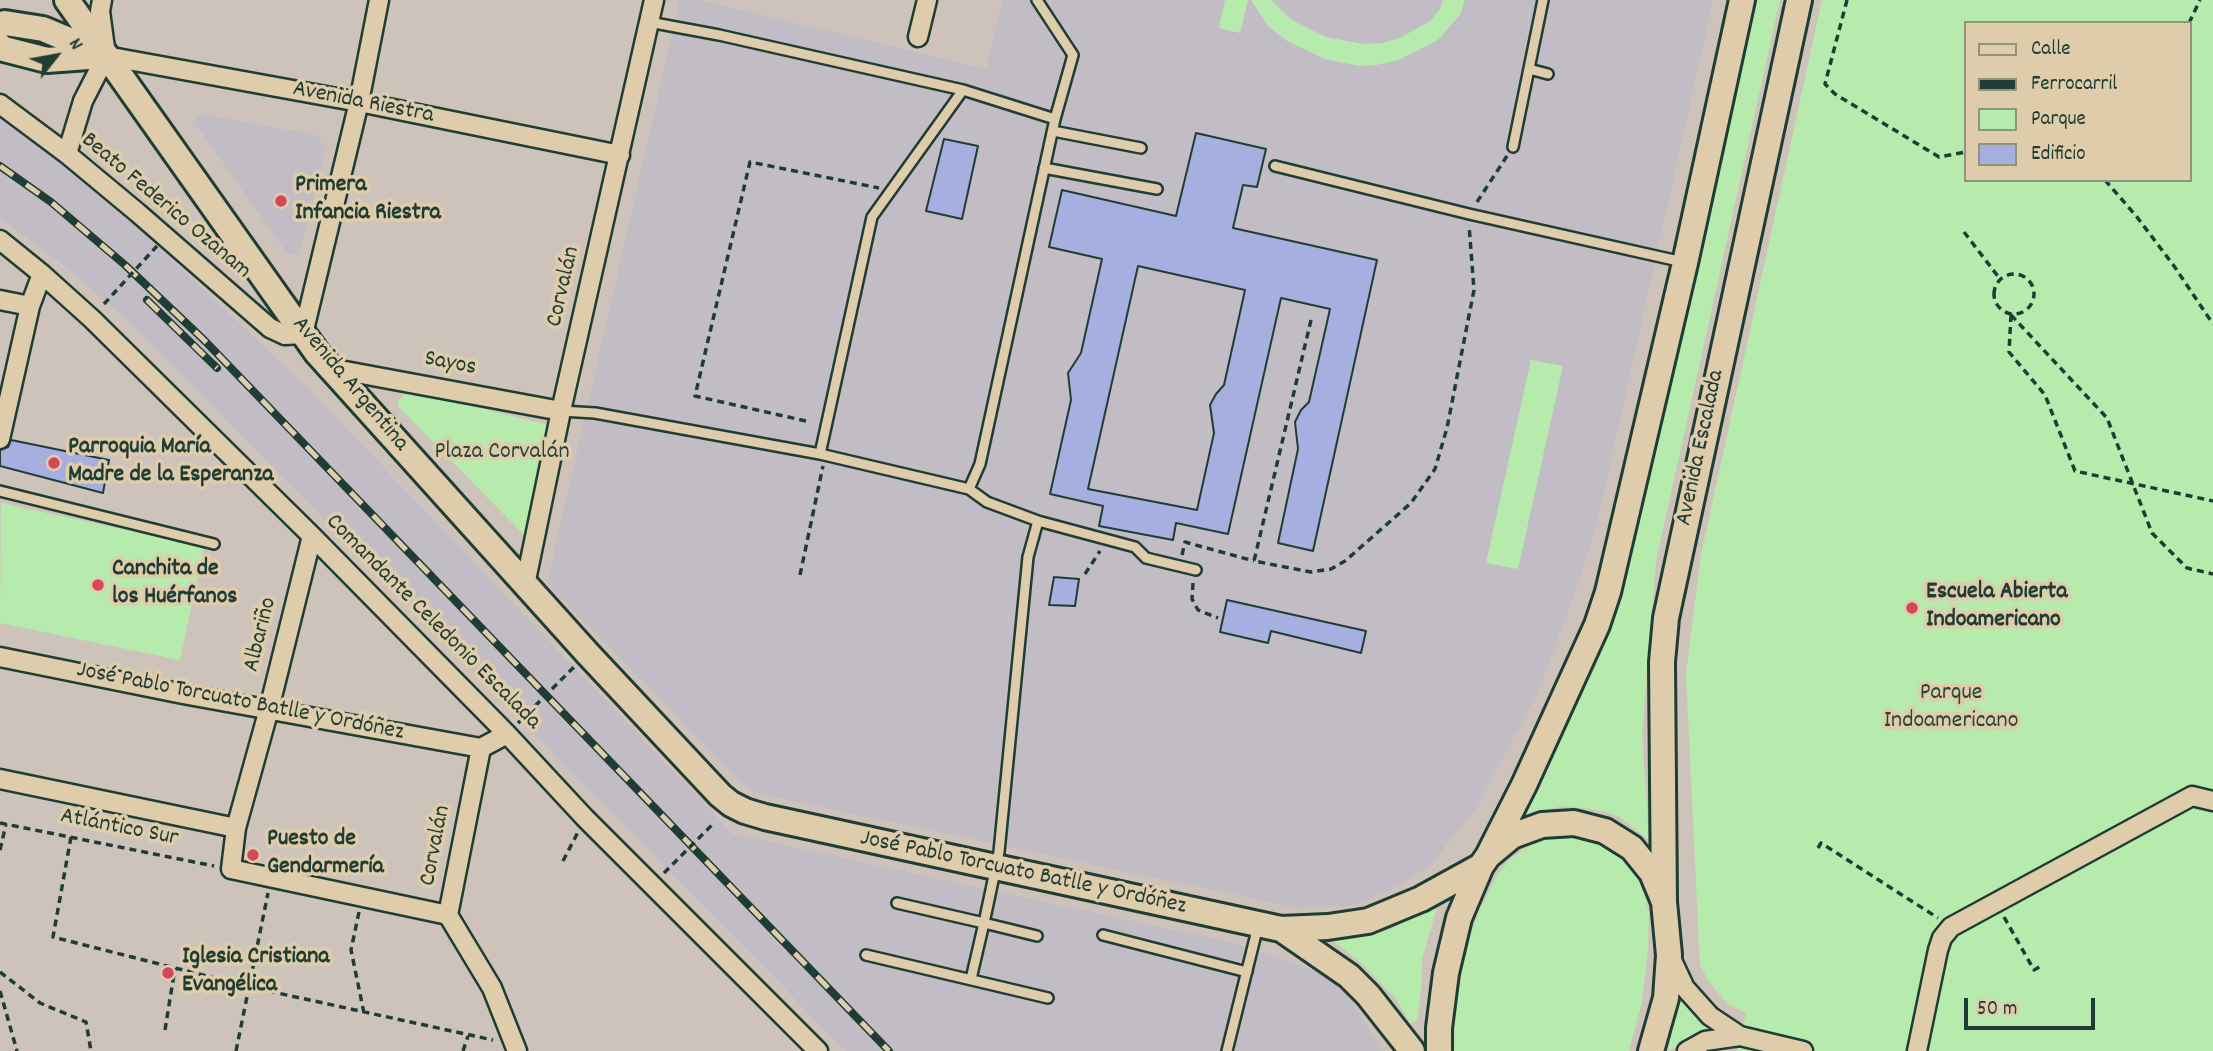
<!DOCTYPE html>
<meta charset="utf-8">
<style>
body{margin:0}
#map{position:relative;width:2213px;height:1051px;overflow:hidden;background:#cec3ba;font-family:Dekko,sans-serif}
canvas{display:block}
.legend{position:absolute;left:1964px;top:21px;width:228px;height:161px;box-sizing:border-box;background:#dfccaa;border:2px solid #92937b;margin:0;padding:9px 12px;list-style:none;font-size:21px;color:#1f3d34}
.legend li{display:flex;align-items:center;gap:14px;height:35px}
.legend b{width:35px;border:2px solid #92937b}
.north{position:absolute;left:21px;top:21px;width:70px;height:70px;-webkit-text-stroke:5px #dfccaa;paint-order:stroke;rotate:59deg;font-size:19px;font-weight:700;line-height:28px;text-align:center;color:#1f3d34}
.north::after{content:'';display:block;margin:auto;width:24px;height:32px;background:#1f3d34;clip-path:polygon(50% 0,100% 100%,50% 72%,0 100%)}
.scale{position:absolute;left:1964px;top:998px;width:131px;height:32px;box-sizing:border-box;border:4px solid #1f3d34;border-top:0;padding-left:9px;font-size:21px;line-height:24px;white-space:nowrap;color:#1f3d34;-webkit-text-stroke:5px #dfccaa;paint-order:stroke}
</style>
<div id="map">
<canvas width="2213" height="1051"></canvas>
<ul class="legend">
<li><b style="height:9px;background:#dfccaa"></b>Calle</li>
<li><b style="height:9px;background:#1f3d34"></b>Ferrocarril</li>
<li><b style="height:19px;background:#b7ebad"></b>Parque</li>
<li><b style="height:19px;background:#a7afe0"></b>Edificio</li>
</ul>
<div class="north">N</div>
<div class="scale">50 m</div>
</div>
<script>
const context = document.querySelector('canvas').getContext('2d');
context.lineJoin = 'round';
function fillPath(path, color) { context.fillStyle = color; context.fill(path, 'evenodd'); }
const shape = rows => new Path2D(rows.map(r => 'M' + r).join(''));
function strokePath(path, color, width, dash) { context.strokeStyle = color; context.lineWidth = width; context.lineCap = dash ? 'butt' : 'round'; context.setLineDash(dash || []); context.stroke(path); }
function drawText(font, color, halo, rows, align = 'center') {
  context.font = font + ' Dekko,sans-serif'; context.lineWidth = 7; context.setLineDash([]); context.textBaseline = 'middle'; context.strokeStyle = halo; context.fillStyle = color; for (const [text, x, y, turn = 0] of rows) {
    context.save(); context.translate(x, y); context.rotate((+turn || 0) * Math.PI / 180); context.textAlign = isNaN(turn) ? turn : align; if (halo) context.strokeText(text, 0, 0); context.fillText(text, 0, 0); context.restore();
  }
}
const built = shape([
 [680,0,700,0,986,69,1002,0,1713,0,1598,519,1580,579,1538,692,1476,808,1429,867,1398,886,1368,900,1348,906,1297,908,760,794,747,787,729,770,547,583],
 [200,114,317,135,325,148,299,255,287,253,194,122],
 [0,117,104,196,305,385,733,834,1238,944,1327,974,1355,1004,1381,1051,846,1051,134,326,66,267,0,218]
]);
const green = shape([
 [1225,0,1248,0,1240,33,1219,28],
 [1251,0,1271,0,1292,20,1326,37,1363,44,1382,43,1400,38,1430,21,1440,9,1443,0,1465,0,1460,15,1438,40,1399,60,1376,65,1360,66,1325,59,1287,41,1268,26],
 [1755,0,1780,0,1656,561,1642,737,1649,840,1618,816,1592,809,1564,806,1520,815,1568,724,1598,661,1623,591],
 [1822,0,2213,0,2213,1051,1737,1051,1746,1013,1729,1005,1724,1000,1708,980,1700,965,1686,674,1701,555],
 [1966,23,2190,23,2190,180,1966,180],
 [1531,360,1563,366,1518,569,1486,563],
 [408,391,549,425,524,535,398,406,398,401],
 [1,503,204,547,180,660,0,623],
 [1577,832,1610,844,1637,876,1644,893,1649,913,1648,950,1642,1002,1629,1051,1454,1051,1455,1008,1466,947,1480,909,1496,877,1509,860,1531,844,1551,836],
 [1438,904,1422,959,1421,991,1417,1020,1410,1023,1397,1000,1361,963,1329,937,1362,937,1391,929],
 [1679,988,1725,1033,1690,1040,1668,1051]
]);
const building = shape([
 [1196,133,1266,149,1257,187,1243,185,1233,228,1377,260,1313,551,1278,543,1298,449,1295,422,1301,410,1309,402,1330,309,1281,298,1228,534,1176,523,1173,540,1099,526,1103,506,1050,494,1071,400,1068,373,1081,353,1102,259,1049,247,1062,190,1176,216,1196,133],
 [1138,266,1245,290,1224,385,1216,394,1210,405,1214,433,1197,510,1088,489,1138,266],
 [944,139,978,146,962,219,926,211,944,139],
 [11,440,109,460,103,493,0,466,0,450,8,447,11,440],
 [1054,577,1079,579,1075,606,1049,605,1054,577],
 [1227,600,1366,631,1361,653,1271,631,1268,643,1220,632,1227,600]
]);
const path = shape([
 [1847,0,1825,84,1835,94,1939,157,1966,152],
 [2189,23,2200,0],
 [2105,180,2137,217,2174,266,2213,324],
 [1477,202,1507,156],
 [1964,232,2000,279],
 '1994 294a20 20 0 1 1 40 0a20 20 0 1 1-40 0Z',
 [2011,315,2107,418,2152,533,2187,568,2213,574],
 [2011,315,2009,352,2045,395,2075,471,2213,501],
 [1311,320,1254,561,1311,572,1331,569,1345,561,1411,503,1435,469,1447,428,1474,290,1469,225],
 [806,421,695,396,750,162,879,188],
 [1182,555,1185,542,1254,561],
 [1085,574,1100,551],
 [800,575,823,466],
 [1193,583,1192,599,1198,610,1218,618],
 [0,823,214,866],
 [71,837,53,937,250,987,493,1040],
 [1818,848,1821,843,1938,918],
 [0,850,6,824],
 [563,861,578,832],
 [359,912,351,950,364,1013],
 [2004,917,2034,970,2041,966],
 [0,972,40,1003,86,1022,91,1051],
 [0,991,17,1051],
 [165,1030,175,968],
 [236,1051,268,893],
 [463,1051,468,1036]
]);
const lane = shape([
 [1037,0,1073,55,1055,119,980,464,969,489,987,502,1038,521,1135,547,1146,558,1196,570],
 [649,22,719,35,963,90],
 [1529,69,1548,74],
 [1053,131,1141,148],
 [1513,147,1543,0],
 [1275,166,1469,214,1683,262],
 [1044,168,1157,189],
 [561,411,595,413,820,454,872,217,963,90,1055,119],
 [820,454,969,489],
 [0,491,214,544],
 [897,903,984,923,999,852,1028,557,1038,521],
 [1103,935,1247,972],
 [866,955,1048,998],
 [971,979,984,923,1037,936],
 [1227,1051,1258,926]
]);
const street = shape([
 [918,37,927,0],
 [106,56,359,102,620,155],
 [0,104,67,154,138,213,270,328,285,335,303,334,359,102,379,0],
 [67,154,83,101,106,56,100,11,102,0],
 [0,240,42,274,92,319,312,536,507,734,585,818,818,1051],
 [0,300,30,306],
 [329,368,561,411],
 [0,439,30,306,42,274],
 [312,536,269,709,236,828,231,869,448,915],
 [525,585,561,411,654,0],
 [0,657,183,694,481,748],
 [507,734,481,748,448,915,492,988,517,1051],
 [0,779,236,828],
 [1671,958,1685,988,1710,1016,1740,1036,1803,1051],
 [1687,1051,1705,1041,1740,1036],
 [1917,1051,1938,950,1942,938,1951,927,2192,796,2213,801]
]);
const secondary = shape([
 [67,0,317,353,588,654,720,795,731,804,745,811,765,817,1281,929,1328,927,1368,921,1421,899,1481,866],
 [0,26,5,23,43,29,105,55],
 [0,46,4,49,47,60,102,56],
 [1488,856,1524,785,1597,625,1608,592,1685,263,1742,0],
 [1664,902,1662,662,1666,618,1799,0],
 [1281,929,1349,976,1368,995,1412,1051],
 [1439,1051,1439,1028,1446,973,1459,918,1481,866,1488,856,1512,836,1542,825,1574,823,1605,831,1632,848,1652,873,1664,902,1669,955,1666,998,1651,1051]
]);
const rail = shape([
 [0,166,51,202,125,265,204,340,889,1051],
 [147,300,217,368]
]);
const pathBridge = shape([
 [104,304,157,246],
 [518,723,576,665],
 [664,873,713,824]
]);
const markers = [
 [281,201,7,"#d1495b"],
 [54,463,7,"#d1495b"],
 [98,585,7,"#d1495b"],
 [1912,608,7,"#d1495b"],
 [253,855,7,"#d1495b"],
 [168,973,7,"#d1495b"]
];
const streetNames = [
 ["Avenida Riestra",363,104,11],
 ["Beato Federico Ozanam",165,207,40],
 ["Corvalán",565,287,-77],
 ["Sayos",450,365,11],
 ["Avenida Argentina",349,385,50],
 ["Avenida Escalada",1702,448,-78],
 ["Comandante Celedonio Escalada",432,623,45],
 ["Albariño",262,635,-76],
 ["José Pablo Torcuato Batlle y Ordóñez",240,703,11],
 ["Atlántico Sur",119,829,11],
 ["Corvalán",437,846,-79],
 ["José Pablo Torcuato Batlle y Ordóñez",1023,874,12]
];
const poiNames = [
 ["Primera",295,187],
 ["Infancia Riestra",295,215],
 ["Parroquia María",68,449],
 ["Madre de la Esperanza",68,477],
 ["Canchita de",112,571],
 ["los Huérfanos",112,599],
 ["Escuela Abierta",1926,594],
 ["Indoamericano",1926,622],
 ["Puesto de",267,841],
 ["Gendarmería",267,869],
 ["Iglesia Cristiana",182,959],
 ["Evangélica",182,987]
];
const parkNames = [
 ["Plaza Corvalán",502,454],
 ["Parque",1951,695],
 ["Indoamericano",1951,723]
];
fillPath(built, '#c2bdc5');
fillPath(green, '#b7ebad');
fillPath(building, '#a7afe0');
strokePath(building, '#1f3d34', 2);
strokePath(lane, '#1f3d34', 14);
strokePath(street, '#1f3d34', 23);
strokePath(secondary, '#1f3d34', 30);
strokePath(path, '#1f3d34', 3.5, [7, 5]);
strokePath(lane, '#dfccaa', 9);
strokePath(street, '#dfccaa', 18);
strokePath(secondary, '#dfccaa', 24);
strokePath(rail, '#1f3d34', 8);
strokePath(rail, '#dfccaa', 5, [16]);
strokePath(pathBridge, '#1f3d34', 3.5, [7, 5]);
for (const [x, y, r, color] of markers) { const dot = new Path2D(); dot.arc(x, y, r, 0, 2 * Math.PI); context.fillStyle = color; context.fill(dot); strokePath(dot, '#dfccaa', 2.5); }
drawText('24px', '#1f3d34', '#dfccaa', streetNames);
drawText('bold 24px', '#1f3d34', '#dfccaa', poiNames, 'left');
drawText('24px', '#27463a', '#dfccaa', parkNames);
</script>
